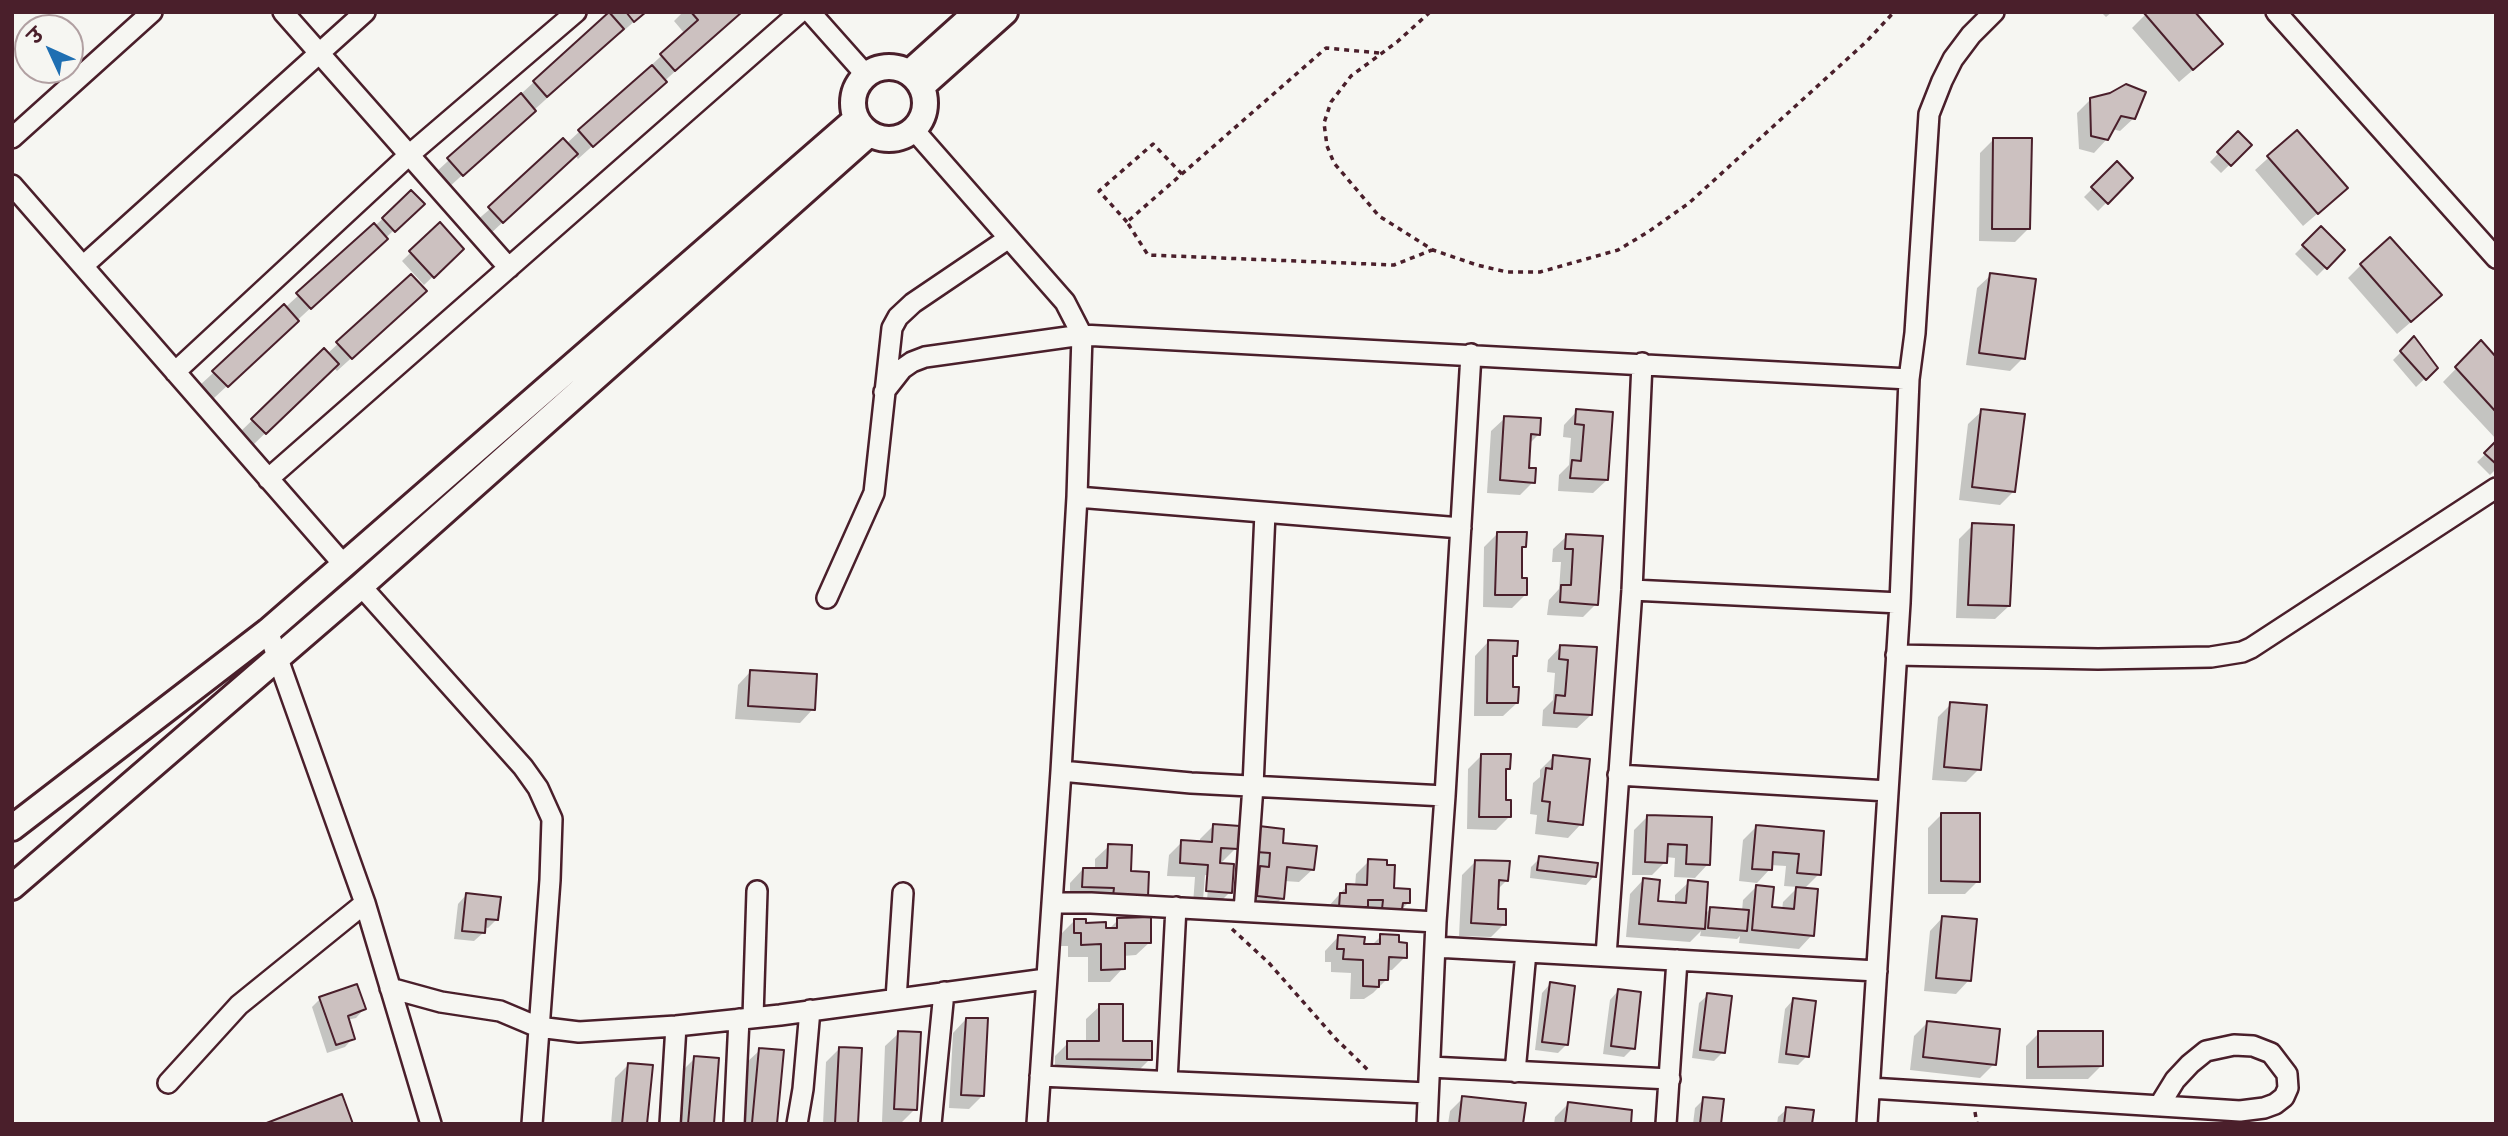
<!DOCTYPE html>
<meta charset="utf-8">
<style>
body{margin:0}
#map{position:relative;width:2508px;height:1136px;overflow:hidden;background:#f6f6f2;font-family:Mali,"Playpen Sans Deva",sans-serif}
canvas{display:block}
.frame{position:absolute;inset:0;border:14px solid #4a1f2b;pointer-events:none}
.north{position:absolute;left:14px;top:14px;width:70px;height:70px;box-sizing:border-box;background:#f6f6f2;border:2px solid #b1a0a2;border-radius:50%;rotate:315deg;font-size:19px;font-weight:700;line-height:28px;text-align:center;color:#4a1f2b}
.north::after{content:'';display:block;margin:auto;width:24px;height:32px;background:#1f6fb2;clip-path:polygon(50% 0,100% 100%,50% 72%,0 100%)}
</style>
<div id="map">
<canvas width="2508" height="1136"></canvas>
<div class="frame"></div>
<div class="north">उ</div>
</div>
<script>
const context = document.querySelector('canvas').getContext('2d');
context.lineJoin = 'round';
function fillPath(path, color) { context.fillStyle = color; context.fill(path, 'evenodd'); }
const shape = rows => new Path2D(rows.map(r => 'M' + r).join(''));
function strokePath(path, color, width, dash) { context.strokeStyle = color; context.lineWidth = width; context.lineCap = dash ? 'butt' : 'round'; context.setLineDash(dash || []); context.stroke(path); }
const shadow = shape([
 [615,12,645,12,620,34,619,33,448,188,435,173,534,82],
 [683,12,741,12,578,159,575,155,489,235,476,221,566,144,685,34,674,21],
 [2101,12,2112,12,2106,17],
 [2148,12,2208,57,2179,82,2132,28],
 [2091,99,2134,118,2120,131,2112,129,2107,139,2094,153,2079,149,2077,113],
 [2297,132,2332,201,2303,226,2255,170],
 [2238,133,2250,145,2221,173,2210,162],
 [1993,140,2029,228,2015,242,1979,241,1980,153],
 [2117,164,2131,178,2098,211,2084,197],
 [411,193,422,204,213,399,200,385],
 [439,225,462,249,424,285,402,261],
 [2321,228,2343,250,2317,276,2295,254],
 [2361,265,2426,309,2397,334,2348,278],
 [1991,275,2023,358,2010,371,1966,365,1977,288],
 [411,276,411,304,337,371,333,367,252,446,239,433,324,351,327,354],
 [2414,339,2436,368,2416,387,2393,360],
 [2481,343,2496,359,2496,439,2443,382],
 [1577,411,1611,414,1607,480,1593,493,1558,491,1559,475,1569,465,1571,438,1563,437,1564,425],
 [1982,411,2014,491,2000,505,1959,500,1968,424],
 [1505,418,1539,434,1529,444,1527,470,1533,482,1520,495,1487,493,1491,431],
 [2496,444,2496,469,2490,475,2477,462],
 [1973,525,2009,606,1995,619,1956,618,1959,539],
 [1497,534,1524,547,1520,551,1520,580,1526,594,1512,608,1483,607,1484,547],
 [1567,536,1601,538,1596,604,1583,617,1547,615,1549,600,1559,589,1561,562,1552,562,1553,549],
 [1488,642,1516,655,1512,659,1511,688,1517,703,1503,716,1474,716,1475,656],
 [1561,646,1595,649,1591,715,1577,728,1542,726,1543,710,1553,700,1555,673,1547,672,1548,660],
 [751,671,813,709,800,723,735,719,738,685],
 [1951,704,1979,769,1966,782,1932,780,1938,717],
 [1481,756,1508,769,1504,773,1504,802,1510,816,1496,830,1467,829,1468,769],
 [1554,756,1581,824,1568,838,1535,834,1537,815,1530,814,1533,783,1540,777,1540,770],
 [1942,814,1978,881,1965,894,1928,894,1928,828],
 [1648,816,1710,819,1708,864,1695,878,1674,877,1675,858,1666,857,1665,862,1652,875,1632,875,1634,830],
 [1213,826,1236,848,1220,864,1230,892,1217,905,1193,904,1195,877,1167,876,1169,855,1182,842,1200,843,1200,839],
 [1205,875,1209,875,1207,900,1203,900],
 [1756,827,1822,832,1819,874,1803,890,1812,935,1799,949,1739,943,1740,936,1737,939,1700,936,1701,931,1690,942,1626,937,1630,894,1643,880,1656,902,1675,904,1675,895,1689,882,1704,915,1710,909,1742,911,1743,900,1756,887,1770,908,1782,910,1783,902,1798,887,1784,886,1786,866,1770,865,1770,869,1757,883,1739,881,1743,840],
 [1246,842,1281,844,1313,869,1299,882,1284,881,1282,898,1269,911,1245,909,1247,881,1257,872,1257,866,1244,865],
 [1109,846,1146,896,1070,900,1070,883,1083,869,1095,870,1095,859],
 [1540,858,1594,876,1586,885,1530,878,1531,867],
 [1369,861,1392,890,1408,903,1395,916,1327,908,1347,886,1355,886,1356,874],
 [1476,861,1507,880,1497,890,1496,911,1504,924,1491,937,1459,936,1462,875],
 [466,895,497,919,488,928,483,927,483,933,474,941,454,939,458,904],
 [1943,917,1969,980,1956,994,1924,991,1930,931],
 [1118,920,1150,942,1136,955,1123,956,1123,968,1110,982,1088,982,1088,957,1068,957,1068,946,1061,946,1061,934,1074,921,1108,930],
 [1381,936,1397,944,1405,957,1392,970,1387,970,1386,980,1373,993,1364,999,1350,999,1351,973,1331,972,1331,962,1325,962,1325,951,1338,937,1371,946],
 [1550,984,1566,1045,1558,1053,1535,1050,1542,993],
 [1618,991,1633,1048,1624,1057,1603,1054,1610,1000],
 [1708,995,1723,1052,1714,1061,1692,1058,1699,1003],
 [320,999,364,1009,356,1018,347,1020,353,1038,345,1047,327,1053,312,1007],
 [1793,1000,1807,1056,1798,1065,1778,1063,1785,1009],
 [1100,1006,1121,1043,1150,1059,1137,1072,1055,1072,1055,1056,1068,1043,1086,1043,1086,1019],
 [966,1019,983,1095,969,1109,949,1108,953,1033],
 [1927,1023,1994,1064,1980,1078,1910,1070,1914,1036],
 [899,1033,915,1109,902,1122,882,1122,885,1046],
 [2039,1033,2102,1065,2088,1079,2026,1079,2026,1046],
 [840,1048,856,1124,823,1124,826,1062],
 [760,1050,775,1124,741,1124,746,1063],
 [695,1058,712,1124,677,1124,682,1071],
 [628,1065,646,1124,611,1124,615,1078],
 [1463,1098,1522,1124,1448,1124,1450,1111],
 [1704,1099,1719,1124,1693,1124,1695,1108],
 [1568,1104,1629,1124,1554,1124,1555,1117],
 [1787,1109,1811,1124,1777,1124,1778,1117]
]);
const building = shape([
 [609,12,624,29,547,97,533,81,609,12],
 [626,12,646,12,634,22,626,12],
 [691,12,742,12,675,71,660,54,698,20,691,12],
 [2145,12,2195,12,2223,44,2193,70,2144,13,2145,12],
 [652,65,667,82,593,147,578,130,652,65],
 [2126,84,2146,92,2135,119,2121,116,2108,140,2091,136,2090,98,2110,93,2126,84],
 [521,93,536,111,463,176,447,158,521,93],
 [2297,130,2348,188,2318,214,2267,156,2297,130],
 [2238,131,2252,145,2231,166,2217,152,2238,131],
 [563,138,578,154,503,223,488,207,563,138],
 [1993,138,2032,138,2030,229,1992,229,1993,138],
 [2117,161,2133,178,2108,204,2091,187,2117,161],
 [411,190,425,204,395,232,382,218,411,190],
 [440,222,464,249,434,278,409,251,440,222],
 [374,223,388,239,311,309,296,293,374,223],
 [2321,226,2345,250,2327,269,2302,245,2321,226],
 [2390,237,2442,295,2411,322,2360,264,2390,237],
 [1990,273,2036,279,2025,359,1979,353,1990,273],
 [411,274,427,291,352,359,336,342,411,274],
 [284,304,299,321,228,387,212,371,284,304],
 [2414,336,2438,368,2426,380,2400,351,2414,336],
 [2481,340,2496,357,2496,412,2455,367,2481,340],
 [324,348,339,364,266,434,251,419,324,348],
 [1576,409,1613,412,1608,480,1570,478,1572,460,1581,461,1584,425,1575,424,1576,409],
 [1981,409,2025,414,2015,492,1972,487,1981,409],
 [1504,416,1541,418,1540,435,1531,434,1529,468,1536,468,1535,483,1500,480,1504,416],
 [2496,441,2496,464,2484,453,2496,441],
 [1972,523,2014,525,2010,606,1968,605,1972,523],
 [1497,532,1527,532,1526,547,1522,547,1522,578,1527,578,1527,595,1495,595,1497,532],
 [1566,534,1603,536,1598,605,1560,602,1561,585,1571,585,1573,549,1565,549,1566,534],
 [1488,640,1518,641,1517,656,1513,656,1513,687,1519,687,1518,703,1487,703,1488,640],
 [1560,645,1597,647,1592,715,1554,713,1556,695,1565,696,1568,660,1559,659,1560,645],
 [750,670,817,674,815,710,748,706,750,670],
 [1950,702,1987,705,1981,770,1944,767,1950,702],
 [1481,754,1511,754,1510,769,1506,769,1506,800,1511,800,1511,817,1479,817,1481,754],
 [1553,755,1590,759,1583,825,1548,821,1550,802,1542,801,1546,768,1552,769,1553,755],
 [1941,813,1980,813,1980,882,1941,881,1941,813],
 [1647,815,1712,817,1710,865,1686,864,1687,845,1668,844,1667,863,1645,862,1647,815],
 [1213,824,1240,826,1238,849,1221,848,1220,863,1234,864,1232,893,1206,891,1208,865,1180,863,1181,840,1212,842,1213,824],
 [1756,825,1824,831,1821,875,1797,873,1799,854,1773,852,1772,870,1752,869,1756,825],
 [1259,826,1284,829,1283,843,1317,846,1314,870,1287,867,1284,899,1257,896,1260,866,1269,867,1270,853,1256,852,1259,826],
 [1108,844,1132,845,1131,871,1149,872,1148,897,1113,896,1114,888,1082,887,1083,868,1107,868,1108,844],
 [1539,856,1598,863,1596,877,1537,870,1539,856],
 [1368,859,1387,860,1387,865,1395,865,1394,888,1410,889,1410,903,1403,903,1402,909,1382,909,1383,900,1368,900,1368,907,1339,907,1340,893,1346,893,1346,884,1367,885,1368,859],
 [1475,860,1510,861,1508,881,1499,880,1498,909,1506,909,1506,925,1471,923,1475,860],
 [1643,878,1660,880,1658,901,1686,903,1688,880,1708,882,1705,929,1639,924,1643,878],
 [1756,885,1774,887,1772,907,1794,909,1796,887,1818,889,1814,936,1752,930,1756,885],
 [466,893,501,897,498,920,486,919,485,933,462,931,466,893],
 [1710,907,1749,910,1747,931,1708,928,1710,907],
 [1942,916,1977,919,1971,981,1936,978,1942,916],
 [1151,917,1151,943,1125,943,1125,969,1101,970,1101,944,1081,945,1081,933,1074,933,1074,919,1086,919,1086,923,1106,922,1106,928,1117,928,1117,918,1151,917],
 [1380,934,1399,935,1399,942,1407,943,1407,958,1389,957,1388,980,1379,980,1379,987,1363,986,1363,960,1343,959,1344,949,1337,949,1338,935,1365,937,1364,944,1380,944,1380,934],
 [1550,982,1575,986,1568,1045,1542,1042,1550,982],
 [357,984,366,1009,348,1016,355,1039,336,1045,319,997,357,984],
 [1618,989,1641,992,1635,1049,1611,1046,1618,989],
 [1707,993,1732,996,1725,1053,1700,1050,1707,993],
 [1793,998,1816,1001,1809,1057,1786,1054,1793,998],
 [1099,1004,1123,1004,1123,1041,1152,1041,1152,1060,1067,1059,1067,1041,1099,1041,1099,1004],
 [966,1018,988,1018,984,1096,961,1095,966,1018],
 [1927,1021,2000,1029,1996,1065,1923,1057,1927,1021],
 [898,1031,921,1032,917,1110,894,1109,898,1031],
 [2038,1031,2103,1031,2103,1066,2038,1067,2038,1031],
 [839,1047,862,1048,858,1124,835,1124,839,1047],
 [759,1048,784,1050,777,1124,752,1123,759,1048],
 [694,1056,719,1058,714,1124,688,1124,694,1056],
 [628,1063,653,1065,647,1124,622,1124,628,1063],
 [342,1094,353,1124,264,1124,342,1094],
 [1462,1096,1526,1103,1523,1124,1459,1123,1462,1096],
 [1703,1097,1724,1099,1721,1124,1700,1124,1703,1097],
 [1568,1102,1632,1110,1631,1124,1565,1124,1568,1102],
 [1786,1107,1814,1110,1812,1124,1784,1124,1786,1107]
]);
const path = shape([
 [1430,12,1397,42,1351,76,1331,102,1324,123,1327,146,1334,163,1379,216,1433,250,1477,265,1507,272,1540,272,1618,250,1648,232,1689,203,1867,41,1894,12],
 [1379,53,1326,48,1127,222,1148,255,1394,265,1432,250],
 [1127,222,1099,191,1153,144,1182,174],
 [1232,929,1269,963,1336,1039,1370,1072],
 [1975,1112,1977,1124]
]);
const minor = shape([
 [283,12,509,268],
 [810,12,866,75],
 [2276,12,2496,258],
 [914,130,1065,302,1082,335,1077,497,1061,771,1037,1124],
 [12,138,152,12],
 [12,185,344,565],
 [83,266,365,12],
 [175,372,409,155,576,12],
 [884,392,902,369,912,362,925,357,1082,335,1909,379],
 [268,479,800,12],
 [1077,497,1461,528],
 [361,586,523,767,538,788,552,819,550,880,532,1124],
 [1632,590,1900,603],
 [827,598,874,493,892,328,898,317,913,303,1009,238],
 [268,631,365,903,431,1124],
 [1896,655,2098,659,2211,657,2242,652,2251,648,2496,488],
 [1061,771,1191,783,1445,796,1436,922],
 [1618,775,1888,791],
 [1445,796,1471,354],
 [1053,903,1091,903,1436,922,1427,1124],
 [1244,911,1253,786,1265,513],
 [1435,947,1877,971],
 [1606,956,1632,590,1642,363],
 [390,988,441,1002,500,1011,538,1027,579,1032,676,1026,780,1015,1046,979],
 [896,999,903,893],
 [753,1017,757,891],
 [1430,1067,1670,1079],
 [1515,1072,1526,952],
 [1040,1076,1428,1093],
 [1167,1081,1176,907],
 [168,1083,239,1005,365,903],
 [1870,1088,2193,1108,2240,1111,2264,1108,2275,1104,2284,1097,2288,1088,2287,1074,2271,1053,2253,1046,2234,1045,2206,1051,2190,1064,2175,1080,2159,1106],
 [670,1124,676,1026],
 [734,1124,739,1019],
 [797,1124,803,1089,810,1010],
 [931,1124,944,992],
 [1666,1124,1677,960],
 [1867,1124,1900,603,1909,379,1915,333,1929,114,1942,81,1953,59,1971,35,1994,12]
]);
const major = shape([
 '853 103a36 36 0 1 1 72 0a36 36 0 1 1-72 0Z',
 [909,73,977,12],
 [921,87,1005,12],
 [12,828,268,631,856,119],
 [12,887,361,586,869,134]
]);
fillPath(shadow, '#0003');
fillPath(building, '#ccc1c0');
strokePath(building, '#4a1f2b', 2);
strokePath(minor, '#4a1f2b', 24);
strokePath(major, '#4a1f2b', 30);
strokePath(path, '#4a1f2b', 3.5, [5, 5]);
strokePath(minor, '#f6f6f2', 19);
strokePath(major, '#f6f6f2', 24);
</script>
